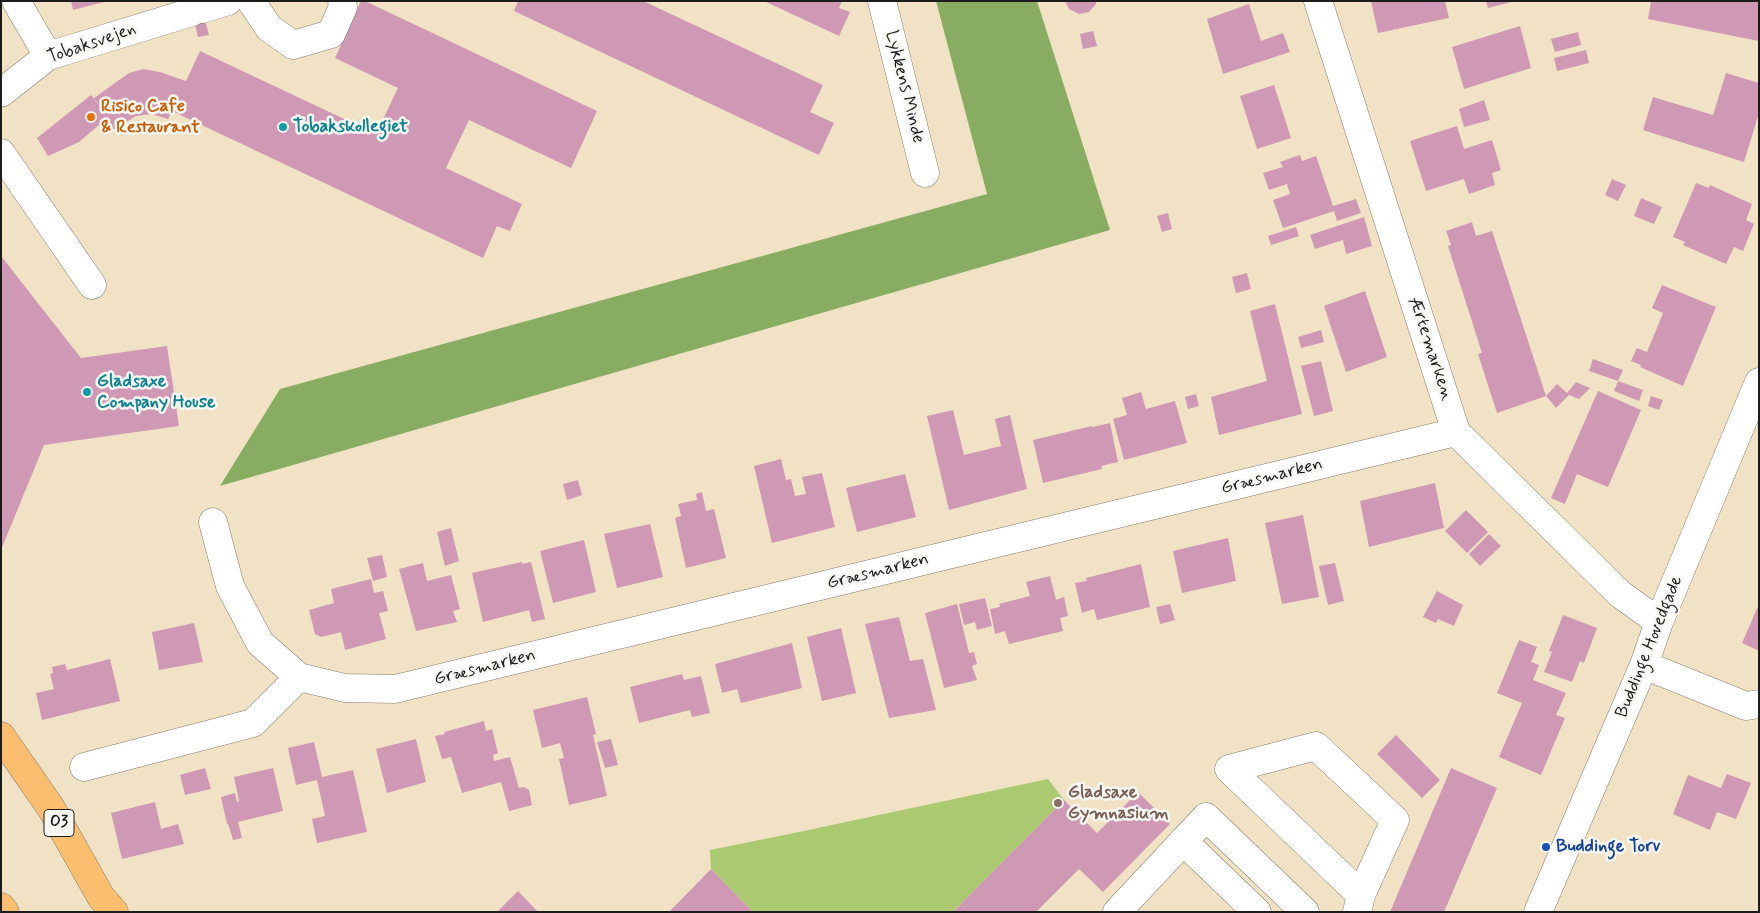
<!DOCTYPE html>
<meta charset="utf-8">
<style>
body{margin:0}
#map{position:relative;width:1760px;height:913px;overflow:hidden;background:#f1e2c5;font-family:Mynerve,sans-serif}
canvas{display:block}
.frame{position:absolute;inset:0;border:2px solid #1c1c1c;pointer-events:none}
</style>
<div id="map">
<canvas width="1760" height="913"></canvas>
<div class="frame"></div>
</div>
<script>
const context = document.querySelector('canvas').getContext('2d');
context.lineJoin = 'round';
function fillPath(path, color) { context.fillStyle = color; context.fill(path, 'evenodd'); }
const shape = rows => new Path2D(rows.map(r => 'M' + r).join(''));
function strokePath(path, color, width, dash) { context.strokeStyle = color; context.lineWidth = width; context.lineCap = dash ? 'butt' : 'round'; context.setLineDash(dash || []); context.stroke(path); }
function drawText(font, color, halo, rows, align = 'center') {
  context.font = font + ' Mynerve,sans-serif'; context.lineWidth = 5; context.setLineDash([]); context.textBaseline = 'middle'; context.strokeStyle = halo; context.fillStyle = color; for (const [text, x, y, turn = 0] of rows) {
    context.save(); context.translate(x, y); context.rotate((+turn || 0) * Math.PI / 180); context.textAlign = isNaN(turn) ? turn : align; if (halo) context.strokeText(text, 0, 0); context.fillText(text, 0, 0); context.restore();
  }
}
const green = shape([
 [1048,779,1064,800,953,912,753,912,711,869,710,850,799,832]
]);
const forest = shape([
 [936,1,1037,1,1110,230,220,486,280,389,987,194]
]);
const building = shape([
 [71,1,104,1,104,2,73,10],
 [189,1,200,1,209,35,198,37],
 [361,1,365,1,597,111,571,168,469,120,446,168,522,204,510,231,497,226,483,258,172,111,168,119,152,114,136,116,114,130,107,118,79,142,48,156,37,138,91,95,101,108,94,98,129,73,143,69,160,72,186,81,200,51,376,134,398,88,335,58],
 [518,1,643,1,823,85,810,112,834,123,819,155,514,11],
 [764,1,842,1,839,8,850,12,839,36],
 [1065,1,1096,1,1096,4,1089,12,1079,14,1069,9],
 [1371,1,1445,1,1449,18,1378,33],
 [1486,1,1510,1,1511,2,1488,8],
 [1651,1,1759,1,1759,41,1648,19],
 [1249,4,1261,41,1283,33,1290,52,1223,74,1207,19],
 [1520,26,1531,68,1464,89,1452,47],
 [1093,31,1097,46,1083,49,1080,34],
 [1578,32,1581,45,1555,52,1551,39],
 [1586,50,1589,63,1557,71,1554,58],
 [1726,73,1759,83,1759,113,1744,162,1643,130,1653,97,1713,115],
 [1274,85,1291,138,1257,149,1240,96],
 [1484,100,1490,120,1464,127,1459,109],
 [1457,126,1464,149,1492,140,1501,170,1492,173,1495,185,1469,194,1464,179,1426,191,1410,141],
 [1300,155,1302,161,1316,156,1333,206,1356,199,1361,213,1337,221,1334,211,1283,228,1273,200,1290,194,1287,184,1269,190,1263,173,1283,167,1280,162],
 [1612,179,1626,185,1618,201,1605,195],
 [1696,183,1709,188,1710,185,1752,204,1746,220,1754,224,1743,251,1734,247,1726,264,1683,245,1685,242,1673,237],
 [1641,198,1662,207,1654,224,1634,216],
 [1168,213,1172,229,1162,232,1157,216],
 [1364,217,1372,246,1346,254,1343,240,1315,249,1310,235],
 [1472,222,1476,236,1492,231,1546,396,1557,384,1567,393,1576,382,1590,388,1579,399,1569,395,1556,408,1546,396,1497,413,1478,354,1482,353,1448,246,1451,245,1446,231],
 [1296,227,1299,236,1271,245,1268,236],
 [1,256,81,358,167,346,179,426,44,445,1,550],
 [1247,273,1251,289,1236,293,1232,277],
 [1662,285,1716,307,1683,386,1640,367,1641,365,1631,361,1637,348,1647,352,1663,313,1652,308],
 [1365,291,1387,357,1346,372,1324,306],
 [1275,304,1302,414,1219,435,1211,397,1267,381,1250,311],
 [1321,330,1324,342,1301,348,1298,337],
 [1593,359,1623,370,1618,381,1643,390,1639,401,1614,391,1618,381,1589,371],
 [1321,361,1333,411,1314,416,1301,366],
 [1598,391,1641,410,1608,487,1577,474,1565,504,1551,498],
 [1141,392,1146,409,1175,401,1187,443,1124,460,1113,419,1127,415,1122,398],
 [1196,394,1199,406,1188,409,1185,397],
 [1651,396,1663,400,1659,410,1648,406],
 [953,410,964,455,1001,446,995,419,1010,415,1027,489,949,510,927,416],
 [1110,423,1118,462,1101,466,1102,469,1043,483,1033,440,1092,426,1093,427],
 [781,459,786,480,791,479,795,496,806,494,802,477,822,473,835,527,772,543,754,466],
 [905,474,916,517,857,532,846,488],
 [578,480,582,495,567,500,563,484],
 [1435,483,1444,528,1369,547,1360,501],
 [702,492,706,511,714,509,726,558,686,568,675,518,681,516,678,504,697,500,696,494],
 [1466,510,1488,532,1467,553,1445,531],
 [1303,515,1319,597,1282,604,1265,523],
 [650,524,663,577,617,588,604,534],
 [451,528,459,561,445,566,437,532],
 [1489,534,1501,546,1480,566,1469,554],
 [1228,538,1236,581,1182,593,1173,551],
 [584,540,596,592,553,603,540,551],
 [382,555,387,577,373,581,367,558],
 [522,562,522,564,531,562,545,619,532,622,529,610,483,622,472,573],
 [423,563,427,581,451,575,460,609,453,611,457,622,416,631,399,569],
 [1335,563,1344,601,1328,605,1319,566],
 [1141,564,1150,607,1097,620,1094,609,1082,613,1075,583,1087,581,1086,578],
 [1050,576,1056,600,1064,597,1068,616,1060,618,1063,631,1009,644,1005,631,995,634,990,609,1000,607,999,604,1030,596,1026,582],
 [371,579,374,593,383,591,388,611,379,613,386,639,345,650,341,632,321,637,315,634,309,610,334,603,331,589],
 [1437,591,1463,605,1454,626,1438,619,1436,623,1423,617],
 [985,598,992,626,977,630,975,622,964,625,959,604],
 [957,604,969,653,974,652,977,664,972,666,977,680,944,688,925,613],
 [1170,604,1175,620,1160,624,1156,607],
 [1759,604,1759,651,1742,643],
 [1563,615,1597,628,1584,663,1580,661,1572,682,1544,672,1552,652,1549,651],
 [899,617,910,661,923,659,936,710,889,718,865,624],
 [194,623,203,662,159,670,152,632],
 [841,628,856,693,822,701,807,637],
 [1519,640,1537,647,1531,662,1539,665,1533,680,1566,693,1556,715,1565,718,1541,775,1499,757,1522,703,1497,693],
 [792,643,802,688,741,703,737,689,722,693,715,664],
 [110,659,120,701,42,720,36,693,54,689,50,674,53,673,52,667,65,664,67,670],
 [682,674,684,680,701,676,710,713,692,717,690,710,639,723,630,687],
 [587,697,596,734,593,735,607,796,569,805,559,759,564,758,560,743,542,748,533,710],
 [484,721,486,731,492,729,498,753,493,755,494,761,510,757,519,788,524,787,529,790,532,805,509,811,501,782,462,793,451,757,442,759,435,736,445,734,444,732],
 [1396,735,1440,780,1422,798,1377,754],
 [416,739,426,782,387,793,376,749],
 [611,739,618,765,605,768,597,742],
 [314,742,322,777,353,770,367,832,317,843,312,819,325,816,317,780,296,785,288,748],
 [205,768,211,789,185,795,180,775],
 [273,768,283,811,238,822,242,838,233,840,228,824,227,824,221,797,235,793,237,802,239,801,234,777],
 [1451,768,1497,788,1444,912,1390,912],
 [1727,774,1751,783,1736,819,1717,812,1710,830,1673,814,1688,775,1721,788],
 [1138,792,1170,824,1103,892,1079,869,1036,912,953,912,1064,800,1097,833],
 [155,802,161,829,178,824,184,844,122,859,111,813],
 [711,869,753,912,669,912],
 [518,891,538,912,497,912]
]);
const minor = shape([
 [16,1,48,56],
 [251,1,269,28,293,45,331,34,343,7,342,1],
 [882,1,925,173],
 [1318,1,1456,432,1620,594,1659,622],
 [202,9,228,1],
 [1,93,48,56,192,12],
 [1,153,92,285],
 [213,522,230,586,260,643,299,677,345,688,395,689,1456,432],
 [1644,665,1746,706,1759,704],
 [84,767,253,723,299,677],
 [1183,841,1257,912],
 [1117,912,1206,817,1305,912],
 [1357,912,1361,895,1395,820,1316,746,1229,769,1361,895],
 [1538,912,1644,665,1659,622,1759,382]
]);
const major = shape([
 [1,736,51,808,101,897,114,912],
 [1,907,5,912]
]);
const markers = [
 [91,117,5,"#e8710a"],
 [283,127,5,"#0f9aa8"],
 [87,392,5,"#0f9aa8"],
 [1058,803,5,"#8d6e63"],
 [1546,847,5,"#1a4fb4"]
];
const shields = [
 [59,823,30]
];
const shieldNames = [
 ["O3",59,823]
];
const streetNames = [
 ["Tobaksvejen",92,44,-19],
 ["Lykkens Minde",904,87,76],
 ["Ærtemarken",1430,349,72],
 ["Græsmarken",1272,477,-14],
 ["Græsmarken",878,572,-14],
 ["Buddinge Hovedgade",1650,647,-68],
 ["Græsmarken",485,668,-14]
];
const foodNames = [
 ["Risico Cafe",101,107],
 ["& Restaurant",101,128]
];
const cultureNames = [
 ["Tobakskollegiet",293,127],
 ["Gladsaxe",97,382],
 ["Company House",97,403]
];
const educationNames = [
 ["Gladsaxe",1068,793],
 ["Gymnasium",1068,814]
];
const transitNames = [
 ["Buddinge Torv",1556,847]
];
fillPath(green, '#abc970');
fillPath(forest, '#88ad62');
fillPath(building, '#cf99b5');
strokePath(minor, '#867f70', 29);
strokePath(major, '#867f70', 29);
strokePath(minor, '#fff', 28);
strokePath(major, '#fbbe6e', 28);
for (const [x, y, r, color] of markers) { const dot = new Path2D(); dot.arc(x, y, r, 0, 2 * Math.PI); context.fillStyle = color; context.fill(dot); strokePath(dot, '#f6f6f2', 2); }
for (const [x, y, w] of shields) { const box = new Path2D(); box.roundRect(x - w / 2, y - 13.5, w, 27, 4); context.fillStyle = '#f6f6f2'; context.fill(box); strokePath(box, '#1c1c1c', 1); }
drawText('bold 16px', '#1c1c1c', null, shieldNames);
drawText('18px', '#1c1c1c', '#f6f6f2', streetNames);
drawText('bold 18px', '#c56008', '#f6f6f2', foodNames, 'left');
drawText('bold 18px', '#0d838f', '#f6f6f2', cultureNames, 'left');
drawText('bold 18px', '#785e54', '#f6f6f2', educationNames, 'left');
drawText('bold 18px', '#164399', '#f6f6f2', transitNames, 'left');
</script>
